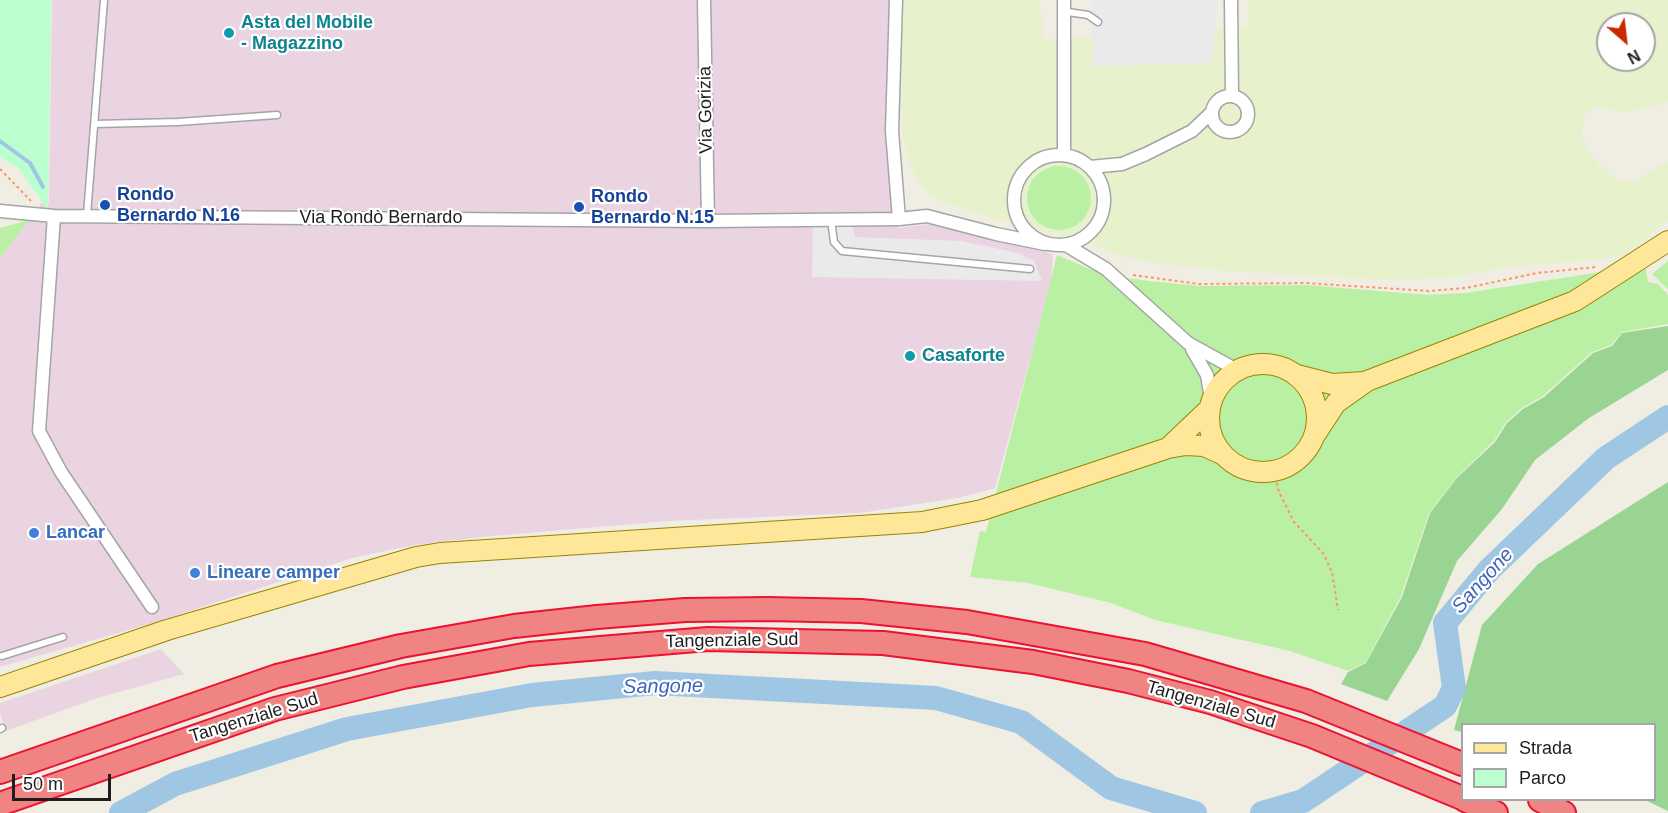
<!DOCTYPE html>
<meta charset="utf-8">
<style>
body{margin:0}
#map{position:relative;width:1668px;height:813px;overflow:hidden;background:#f0eee3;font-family:Helvetica,sans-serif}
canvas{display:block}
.legend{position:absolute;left:1461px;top:723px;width:195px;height:78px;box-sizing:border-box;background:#fff;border:2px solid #a5a5a5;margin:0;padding:8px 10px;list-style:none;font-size:18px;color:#1e1e1e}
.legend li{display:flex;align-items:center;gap:12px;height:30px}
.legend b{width:30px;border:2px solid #a5a5a5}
.north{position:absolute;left:1596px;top:12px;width:60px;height:60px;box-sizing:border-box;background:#fff;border:2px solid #a5a5a5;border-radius:50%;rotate:152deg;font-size:16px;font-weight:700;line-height:24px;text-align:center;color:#1e1e1e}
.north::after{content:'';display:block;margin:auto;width:21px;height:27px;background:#cc2800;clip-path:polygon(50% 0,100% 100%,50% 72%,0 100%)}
.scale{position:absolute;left:12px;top:774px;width:99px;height:27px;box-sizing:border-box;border:3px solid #1e1e1e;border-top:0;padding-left:8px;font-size:18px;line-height:21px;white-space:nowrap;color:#1e1e1e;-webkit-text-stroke:4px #fff;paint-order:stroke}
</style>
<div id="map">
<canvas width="1668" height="813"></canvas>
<ul class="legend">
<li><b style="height:8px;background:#ffe799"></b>Strada</li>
<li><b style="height:16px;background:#bbffce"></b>Parco</li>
</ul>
<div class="north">N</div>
<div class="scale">50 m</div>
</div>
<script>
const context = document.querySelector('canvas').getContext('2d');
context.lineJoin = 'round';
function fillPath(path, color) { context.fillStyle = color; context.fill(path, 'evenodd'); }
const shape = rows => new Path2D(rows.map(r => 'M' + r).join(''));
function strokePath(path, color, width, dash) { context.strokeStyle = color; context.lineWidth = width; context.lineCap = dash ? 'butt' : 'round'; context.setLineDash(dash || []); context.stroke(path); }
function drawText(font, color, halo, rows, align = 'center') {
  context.font = font + ' Helvetica,sans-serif'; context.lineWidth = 4.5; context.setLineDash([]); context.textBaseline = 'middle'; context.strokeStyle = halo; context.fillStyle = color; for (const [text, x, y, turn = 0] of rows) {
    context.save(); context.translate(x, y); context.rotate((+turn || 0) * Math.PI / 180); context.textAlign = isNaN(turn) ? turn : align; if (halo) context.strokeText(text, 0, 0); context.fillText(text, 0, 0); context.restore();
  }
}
const industrial = shape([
 [52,0,892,0,888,132,898,228,930,224,956,227,1053,254,1051,281,995,488,958,498,860,513,668,521,481,537,414,545,352,558,153,623,0,667,0,258,42,202,49,202],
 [161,649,184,674,94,699,6,731,0,713,0,703]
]);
const farmland = shape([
 [902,0,1039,0,1044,40,1249,27,1249,0,1668,0,1668,102,1629,112,1594,107,1586,113,1582,126,1582,139,1588,151,1598,164,1618,179,1632,182,1668,161,1668,221,1626,254,1612,258,1509,267,1455,277,1394,280,1229,271,1159,264,1113,253,1082,239,1073,240,972,212,933,197,920,185,910,163,902,135],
 [1608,24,1644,24,1644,60,1608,60]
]);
const grass = shape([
 '1027 198a32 32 0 1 1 64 0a32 32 0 1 1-64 0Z',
 [29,220,20,232,0,258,0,228],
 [1057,255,1104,275,1149,281,1199,286,1306,285,1427,295,1466,293,1645,265,1648,282,1658,284,1668,295,1668,324,1622,332,1611,345,1592,352,1543,396,1522,408,1506,422,1494,441,1456,478,1429,513,1401,596,1366,662,1348,671,1290,651,1155,620,1111,603,1028,583,970,577,980,531,986,532],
 [1668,261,1668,289,1652,274]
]);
const forest = shape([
 [1668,326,1668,370,1589,418,1535,460,1502,509,1457,561,1419,649,1387,701,1341,684,1348,672,1366,663,1402,597,1430,513,1456,479,1495,442,1507,423,1523,409,1544,397,1593,353,1612,346,1622,333],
 [1668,482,1668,811,1645,800,1654,800,1654,724,1462,724,1462,732,1454,730,1482,625,1538,564]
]);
const park = shape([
 [0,0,51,0,48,210,19,169,0,157]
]);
const parking = shape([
 [1091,0,1217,0,1212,63,1093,66],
 [851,219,855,237,961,241,1018,253,1034,261,1042,281,812,277,813,220]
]);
const stream = shape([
 [0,141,30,163,43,187]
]);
const river = shape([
 [121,813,175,784,347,729,532,695,655,683,936,698,1021,722,1111,788,1195,813],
 [1262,813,1303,801,1445,706,1454,688,1445,623,1489,570,1606,458,1668,417]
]);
const path = shape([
 [0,169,31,201],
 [1133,275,1199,284,1306,283,1429,291,1466,288,1537,273,1596,267],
 [1274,471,1279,492,1294,522,1323,553,1332,572,1338,610]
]);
const lane = shape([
 [1066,9,1068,12,1088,15,1098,22],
 [95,124,178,122,277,115],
 [87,215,104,0],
 [831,220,834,242,842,251,1030,269],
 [2,656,63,637],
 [0,729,2,728]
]);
const street = shape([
 [704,0,708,221],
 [896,0,892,131,899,219],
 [1231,0,1232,95],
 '1212 114a18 18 0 1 1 36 0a18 18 0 1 1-36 0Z',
 '1014 200a45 45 0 1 1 90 0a45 45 0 1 1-90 0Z',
 [1064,155,1064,0],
 [1090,167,1122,164,1146,154,1192,131,1211,113],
 [0,211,54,216,708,221,899,219,927,216,996,234,1045,244],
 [54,216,39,431,61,472,152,607],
 [1066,245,1106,269,1188,343,1237,370],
 [1192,349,1207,375,1211,399]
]);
const primary = shape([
 '1209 418a54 54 0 1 1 108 0a54 54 0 1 1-108 0Z',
 [1297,375,1332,384,1364,382],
 [1315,435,1336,403,1367,381,1575,301,1668,241],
 [1168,448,1209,409],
 [0,687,167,630,416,557,440,553,922,522,982,510,1168,448,1186,445,1204,446,1222,454]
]);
const highway = shape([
 [0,772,277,676,401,646,514,626,597,617,685,610,768,609,861,611,967,622,1145,654,1306,701,1462,764],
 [1465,800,1496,813],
 [1540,800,1564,813],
 [0,804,275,709,403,677,529,654,708,639,883,643,1033,662,1128,681,1210,702,1312,736,1462,798]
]);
const markers = [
 [229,33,6,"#0f9aa8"],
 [105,205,6,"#1a4fb4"],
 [579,207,6,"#1a4fb4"],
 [910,356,6,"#0f9aa8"],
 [34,533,6,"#3f7fe0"],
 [195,573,6,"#3f7fe0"]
];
const cultureNames = [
 ["Asta del Mobile",241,23],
 ["- Magazzino",241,44],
 ["Casaforte",922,356]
];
const streetNames = [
 ["Via Gorizia",706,110,-91],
 ["Via Rondò Bernardo",381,218],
 ["Tangenziale Sud",732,641,-1],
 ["Tangenziale Sud",1211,705,16],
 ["Tangenziale Sud",254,718,-17]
];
const transitNames = [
 ["Rondo",117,195],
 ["Bernardo N.16",117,216],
 ["Rondo",591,197],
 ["Bernardo N.15",591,218]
];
const shopNames = [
 ["Lancar",46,533],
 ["Lineare camper",207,573]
];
const waterNames = [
 ["Sangone",1483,581,-48],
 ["Sangone",663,687,-1]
];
fillPath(industrial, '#ead4e2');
fillPath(farmland, '#e7f1cc');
fillPath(grass, '#baf0a4');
fillPath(forest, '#9ad493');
fillPath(park, '#bbffce');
fillPath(parking, '#eaeaea');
strokePath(stream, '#9fc6e2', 4);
strokePath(river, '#9fc6e2', 24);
strokePath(lane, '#a5a5a5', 9);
strokePath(street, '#a5a5a5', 15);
strokePath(primary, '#988400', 22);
strokePath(highway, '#ec1231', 26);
strokePath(path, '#ff9465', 2, [3, 3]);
strokePath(lane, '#fff', 6);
strokePath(street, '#fff', 12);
strokePath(primary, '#ffe799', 20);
strokePath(highway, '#f08483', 22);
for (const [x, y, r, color] of markers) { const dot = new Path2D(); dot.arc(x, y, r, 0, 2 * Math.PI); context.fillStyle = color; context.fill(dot); strokePath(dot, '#fff', 2); }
drawText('bold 18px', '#0d838f', '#fff', cultureNames, 'left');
drawText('18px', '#1e1e1e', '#fff', streetNames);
drawText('bold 18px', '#164399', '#fff', transitNames, 'left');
drawText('bold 18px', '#366cbe', '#fff', shopNames, 'left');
drawText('italic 20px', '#4065b8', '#fff', waterNames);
</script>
